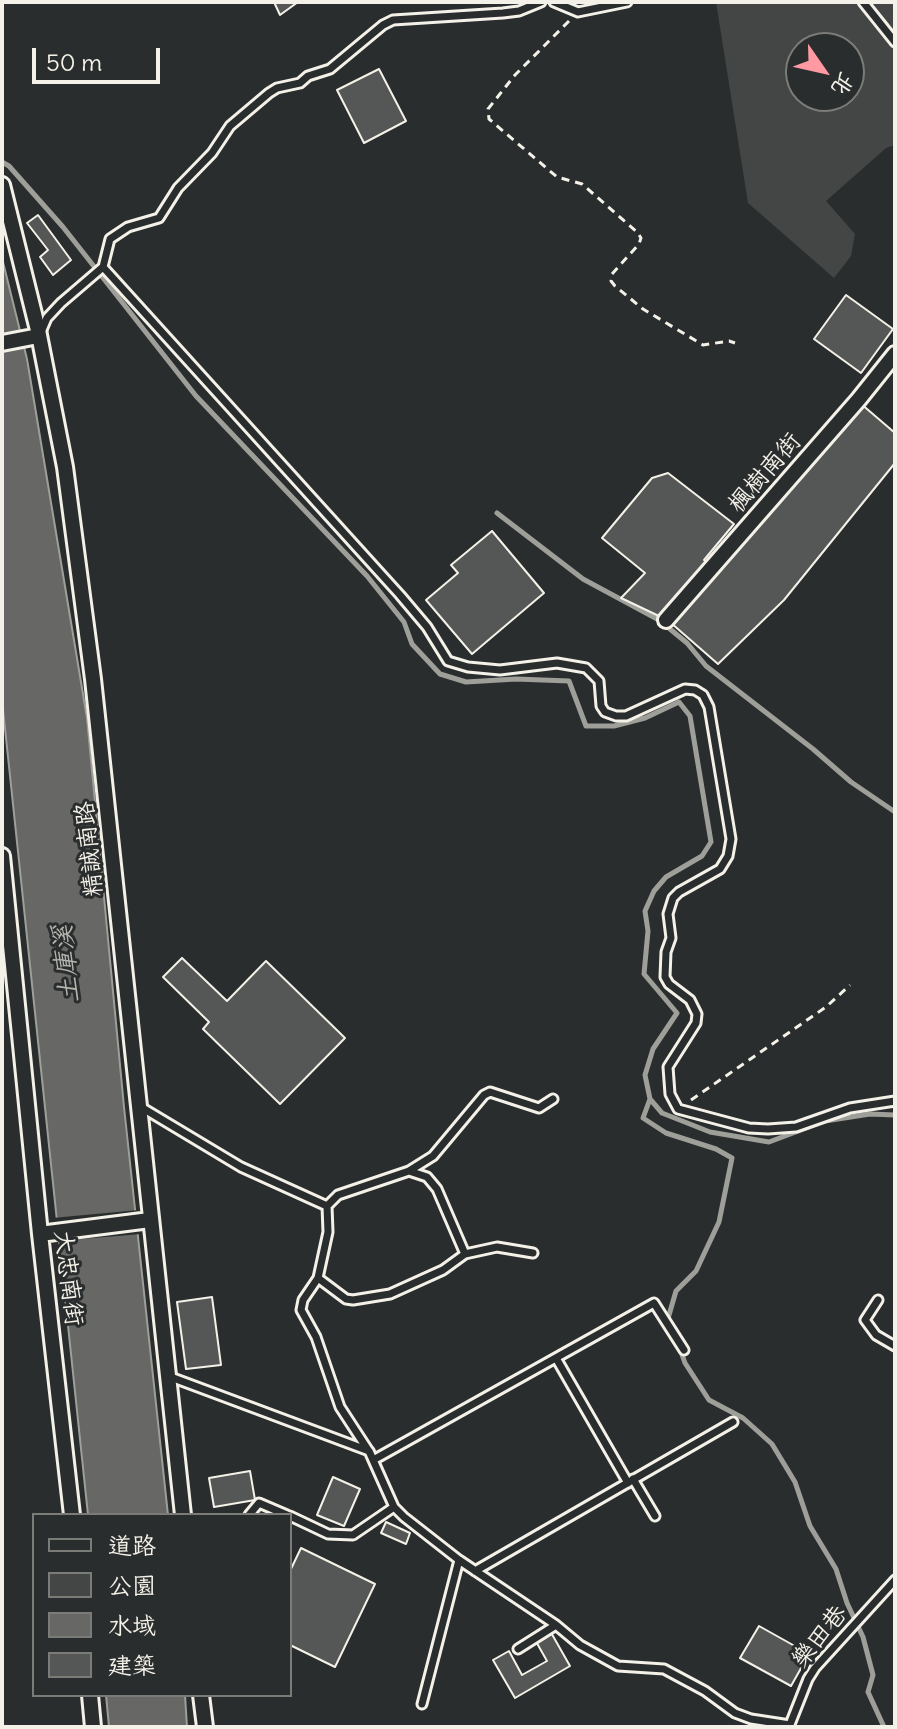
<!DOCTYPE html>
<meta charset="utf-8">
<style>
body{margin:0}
#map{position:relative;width:897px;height:1729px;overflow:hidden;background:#2a2d2e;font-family:Delius,"LXGW WenKai TC",sans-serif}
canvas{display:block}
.frame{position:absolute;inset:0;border:4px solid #f4f1e8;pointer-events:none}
.legend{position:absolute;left:32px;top:1513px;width:260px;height:184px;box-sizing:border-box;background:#2a2d2e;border:2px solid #7b7b78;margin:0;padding:10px 14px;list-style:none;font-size:24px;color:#f4f1e8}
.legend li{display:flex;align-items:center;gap:16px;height:40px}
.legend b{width:40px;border:2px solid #7b7b78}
.north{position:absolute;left:785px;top:32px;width:80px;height:80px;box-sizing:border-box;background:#2a2d2e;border:2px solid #7b7b78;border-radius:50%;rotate:124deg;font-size:22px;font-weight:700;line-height:32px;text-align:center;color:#f4f1e8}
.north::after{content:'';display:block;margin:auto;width:28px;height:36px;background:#ff9aa2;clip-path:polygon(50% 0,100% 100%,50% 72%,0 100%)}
.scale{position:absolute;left:32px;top:48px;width:128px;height:36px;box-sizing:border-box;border:4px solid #f4f1e8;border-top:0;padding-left:10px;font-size:24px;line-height:28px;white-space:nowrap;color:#f4f1e8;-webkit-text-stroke:6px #2a2d2e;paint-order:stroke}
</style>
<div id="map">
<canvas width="897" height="1729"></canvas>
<div class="frame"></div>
<ul class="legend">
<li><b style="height:10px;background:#2a2d2e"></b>道路</li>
<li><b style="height:22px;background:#444645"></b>公園</li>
<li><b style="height:22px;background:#676866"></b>水域</li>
<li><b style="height:22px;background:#555756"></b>建築</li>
</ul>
<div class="north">北</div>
<div class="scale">50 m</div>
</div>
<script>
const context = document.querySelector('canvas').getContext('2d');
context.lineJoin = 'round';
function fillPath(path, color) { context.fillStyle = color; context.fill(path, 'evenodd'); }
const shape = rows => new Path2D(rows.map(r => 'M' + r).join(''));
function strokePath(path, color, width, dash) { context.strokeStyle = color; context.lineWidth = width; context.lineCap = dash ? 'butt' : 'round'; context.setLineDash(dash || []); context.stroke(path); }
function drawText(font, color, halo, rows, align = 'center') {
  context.font = font + ' Delius,"LXGW WenKai TC",sans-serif'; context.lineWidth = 6; context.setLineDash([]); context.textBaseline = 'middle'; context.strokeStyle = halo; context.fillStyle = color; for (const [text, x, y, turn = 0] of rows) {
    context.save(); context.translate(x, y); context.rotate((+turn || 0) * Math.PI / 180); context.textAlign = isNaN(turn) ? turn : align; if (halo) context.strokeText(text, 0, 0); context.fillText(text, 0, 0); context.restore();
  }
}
const green = shape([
 [716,2,895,2,895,145,886,148,826,201,855,234,851,256,834,278,748,203],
 [801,48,849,48,849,96,801,96]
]);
const water = shape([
 [2,258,27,359,87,718,124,1107,168,1515,88,1515,2,700,2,258],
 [106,1695,185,1695,187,1727,109,1727,106,1695]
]);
const pier = shape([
 [139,1210,141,1234,58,1241,55,1246,52,1218]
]);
const stream = shape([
 [2,162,9,166,63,227,196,396,367,576,404,622,412,644,440,674,466,682,516,679,569,681,586,726,614,726,645,718,679,702,690,716,711,842,702,856,666,877,654,891,645,911,648,931,644,974,677,1013,653,1049,645,1075,650,1099,662,1113,710,1132,769,1142,825,1121,870,1114,895,1115],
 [497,513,583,579,659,620,687,643,706,666,813,749,851,782,895,812],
 [650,1099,643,1118,666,1133,716,1149,732,1158,719,1222,696,1271,676,1291,667,1322],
 [680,1349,685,1363,709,1400,743,1418,772,1444,795,1482,810,1526,836,1569,847,1603,863,1637,873,1675,868,1692,884,1727]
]);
const building = shape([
 [274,2,298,2,280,15,274,2],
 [379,69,406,121,364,143,337,90,379,69],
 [38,215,71,260,53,275,40,257,48,250,27,223,38,215],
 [846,295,893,329,861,373,814,339,846,295],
 [860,403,895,433,895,463,784,600,718,664,671,623,860,403],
 [668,473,734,524,704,560,709,564,661,617,621,598,645,573,602,538,652,478,668,473],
 [492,531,544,593,472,654,426,600,458,573,451,565,492,531],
 [182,958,227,1001,266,961,345,1038,280,1104,203,1029,209,1022,163,977,182,958],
 [212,1297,221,1365,186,1369,177,1302,212,1297],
 [250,1471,255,1500,214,1507,209,1478,250,1471],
 [333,1477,360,1489,344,1526,317,1515,333,1477],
 [386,1522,410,1533,406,1544,381,1533,386,1522],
 [301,1548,375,1584,335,1667,290,1645,290,1571,301,1548],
 [759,1626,809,1654,791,1686,740,1658,759,1626],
 [549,1629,570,1666,515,1698,493,1660,509,1651,522,1675,547,1661,534,1638,549,1629]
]);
const path = shape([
 [569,21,515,75,488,109,489,119,557,177,582,184,637,232,641,238,639,244,612,274,611,281,615,286,643,309,703,345,729,341,735,343],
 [691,1100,826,1007,850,985]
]);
const service = shape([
 [554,2,578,12,627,2],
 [863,2,895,42],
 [103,267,400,595,427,627,448,661,468,667,500,670,557,663,586,668,599,681,601,706,605,712,616,716,626,716,685,689,695,690,703,695,709,707,731,839,728,856,720,869,679,892,673,898,668,914,671,938,666,952,665,977,669,984,690,1000,697,1014,696,1023,668,1067,670,1094,678,1109,749,1128,768,1129,796,1127,850,1108,895,1101],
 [41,332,47,318,61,303,103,267,110,239,128,227,159,218,178,188,212,153,230,126,269,93,277,88,300,83,308,76,330,69,383,25,393,20,503,13,519,11,541,2],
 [141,1107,241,1167,327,1206,338,1195,409,1171,427,1177,437,1189,465,1254],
 [409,1171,433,1156,484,1095,490,1092,539,1108,553,1099],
 [327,1206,328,1232,318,1278,303,1300,301,1310,316,1337,340,1407,368,1450],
 [318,1278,346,1299,353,1300,390,1294,443,1270,465,1254,497,1247,533,1253],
 [878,1300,865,1320,876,1335,895,1346],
 [556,1358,628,1483],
 [168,1376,369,1451,394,1507,404,1517,459,1560,556,1625,580,1645,618,1666,664,1669,705,1691,735,1713,751,1719,790,1725],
 [375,1459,654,1303,684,1350],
 [633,1479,655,1516],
 [249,1515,259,1503,287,1515],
 [290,1516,328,1534,353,1535,394,1507],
 [475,1571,733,1422],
 [518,1649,556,1625],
 [422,1704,459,1560],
 [789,1727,808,1679,815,1668,895,1580]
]);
const minor = shape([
 [2,185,38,330,65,467,93,679,183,1515],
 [2,343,33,337],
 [666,620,859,399,895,354],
 [2,856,40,1234,72,1515],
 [40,1234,150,1220],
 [90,1695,93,1727],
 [201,1695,205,1727]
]);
const streetNames = [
 ["楓樹南街",765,473,-49],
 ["精誠南路",90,849,-96],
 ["大忠南街",68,1278,83],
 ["樂田巷",820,1637,-51]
];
const waterNames = [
 ["土庫溪",67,964,-96]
];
fillPath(green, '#444645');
fillPath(water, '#676866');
strokePath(water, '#9f9f9a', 2);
fillPath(pier, '#2a2d2e');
strokePath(stream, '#9f9f9a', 5);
fillPath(building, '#555756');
strokePath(building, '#f4f1e8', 2);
strokePath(service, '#f4f1e8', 13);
strokePath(minor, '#f4f1e8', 20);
strokePath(path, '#f4f1e8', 3, [8, 6]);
strokePath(service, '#2a2d2e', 7);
strokePath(minor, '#2a2d2e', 14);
drawText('24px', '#f4f1e8', '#2a2d2e', streetNames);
drawText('italic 26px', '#b5b3ae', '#2a2d2e', waterNames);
</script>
